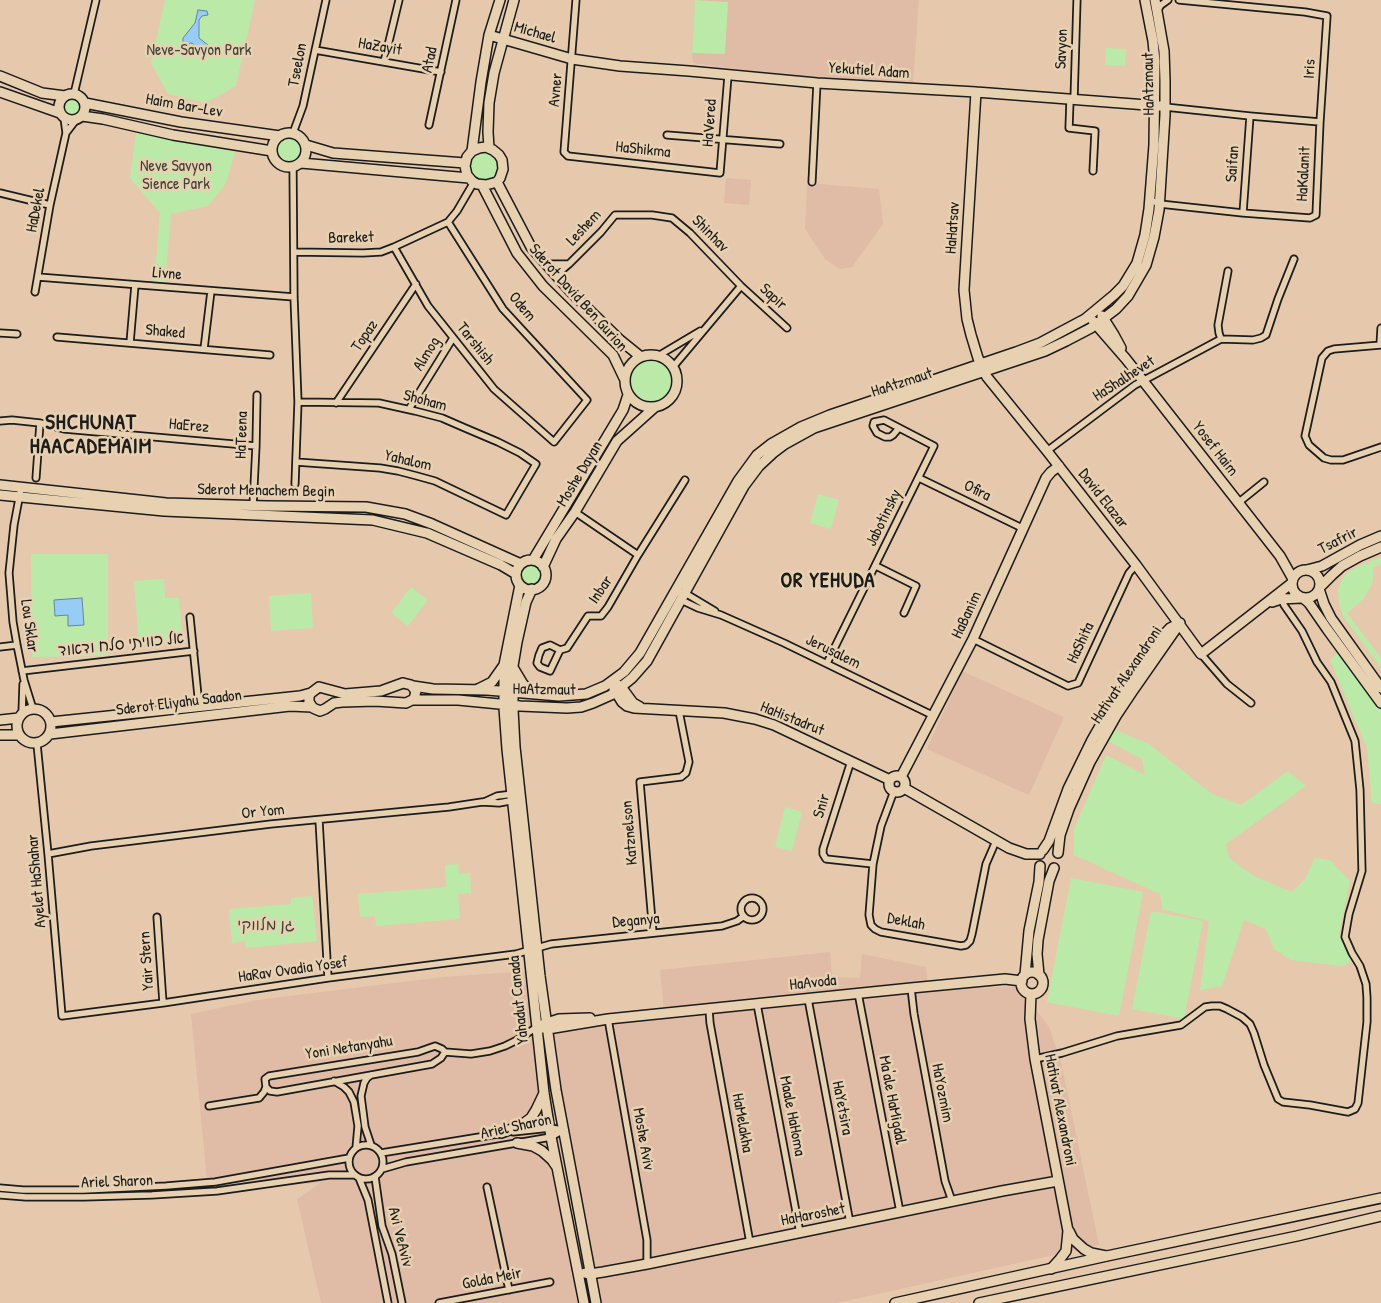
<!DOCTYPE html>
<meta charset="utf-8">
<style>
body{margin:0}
canvas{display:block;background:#e6c8ad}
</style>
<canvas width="1381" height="1303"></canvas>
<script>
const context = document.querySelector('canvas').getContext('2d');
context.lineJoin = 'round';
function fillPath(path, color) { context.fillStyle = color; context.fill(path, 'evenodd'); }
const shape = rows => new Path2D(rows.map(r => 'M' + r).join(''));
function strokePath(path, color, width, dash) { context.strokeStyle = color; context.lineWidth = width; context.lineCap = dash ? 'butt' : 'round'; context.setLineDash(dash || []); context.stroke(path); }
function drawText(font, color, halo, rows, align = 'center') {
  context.font = font + ' "Patrick Hand","Playpen Sans Hebrew",sans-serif'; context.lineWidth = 5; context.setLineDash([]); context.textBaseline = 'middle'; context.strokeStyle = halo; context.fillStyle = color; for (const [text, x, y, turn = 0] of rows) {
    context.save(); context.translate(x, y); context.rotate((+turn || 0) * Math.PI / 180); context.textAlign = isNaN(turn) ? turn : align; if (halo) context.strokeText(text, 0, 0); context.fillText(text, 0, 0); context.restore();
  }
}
const built = shape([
 [695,0,919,0,913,83,813,80,693,63,692,53],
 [726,178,751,180,749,205,724,203],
 [807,183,879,189,883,224,852,267,840,269,825,259,805,229],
 [962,671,1064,717,1029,795,927,749],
 [830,952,832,977,860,978,862,954,926,967,928,988,1019,987,1049,1027,1061,1062,1099,1245,837,1303,321,1303,297,1199,320,1183,208,1190,191,1014,258,1000,322,992,443,977,530,971,538,1030,664,1012,660,970]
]);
const green = shape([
 [165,0,255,0,236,86,206,103,168,94,151,63],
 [695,0,728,2,725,54,692,53],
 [1106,48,1126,49,1125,66,1105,65],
 '59 107a13 13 0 1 1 26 0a13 13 0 1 1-26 0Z',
 [136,132,235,152,226,183,208,206,171,214,165,284,154,283,160,213,130,178],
 '272 150a17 17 0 1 1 34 0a17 17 0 1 1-34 0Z',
 [480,149,500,158,499,177,477,183,466,166,466,161],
 '626 381a25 25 0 1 1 50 0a25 25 0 1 1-50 0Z',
 [818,494,839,500,831,529,810,523],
 [31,554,108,554,108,656,32,657],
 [1381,557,1381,564,1373,567,1373,581,1369,590,1362,600,1347,613,1381,658,1381,668,1343,616,1339,604,1338,590,1342,579,1348,572,1359,566],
 '517 575a14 14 0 1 1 28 0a14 14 0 1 1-28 0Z',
 [164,579,165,598,179,598,183,642,139,646,134,581],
 [411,587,428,600,408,626,391,613],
 [311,593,313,628,271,631,269,596],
 [1341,650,1381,707,1381,804,1372,803,1367,748,1330,660],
 [1113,729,1149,744,1212,794,1241,805,1288,771,1306,786,1226,844,1229,858,1254,876,1292,892,1305,879,1315,858,1330,860,1350,881,1339,933,1352,961,1342,966,1291,960,1274,949,1266,929,1244,920,1222,986,1200,990,1209,921,1162,909,1160,894,1074,855,1074,829,1106,755,1145,775,1142,759,1106,740],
 [785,807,802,812,792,851,775,847],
 [458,864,459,874,470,873,471,893,458,894,460,919,376,926,375,916,360,917,358,894,446,887,445,865],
 [1071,878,1143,892,1119,1016,1047,1002],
 [312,896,317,941,246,948,245,941,232,943,229,909,291,904,291,898],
 [1151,911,1203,921,1184,1019,1132,1009]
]);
const water = shape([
 [198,10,207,11,208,15,202,16,199,20,199,38,208,45,204,50,191,43,183,46,183,38,195,23,198,10],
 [82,598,84,625,68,626,68,615,55,616,54,600,82,598]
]);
const street = shape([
 [576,0,564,152,568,156,720,173,728,76],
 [1179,0,1305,12,1327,16,1320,122],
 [1157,11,1161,5,1168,0],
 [315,50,441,72],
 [384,62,399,0],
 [74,94,96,0],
 [1070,100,1069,128,1095,131,1093,171],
 [1074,100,1077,0],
 [64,118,66,133],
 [429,125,456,0],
 [293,133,303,106,326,0],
 [667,135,780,144],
 [293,167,294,297,298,402,295,484],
 [812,182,817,83],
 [0,193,50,205],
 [1150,200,1160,204,1243,213,1310,218,1316,215,1320,122,1250,116,1165,107],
 [1243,213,1250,116],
 [394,247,428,306,494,389,554,442,587,400,503,309,448,222],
 [294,252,363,253,381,252,394,247,448,222,457,211,474,182],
 [546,264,569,264],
 [1228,271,1218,325,1219,333,1221,339,1253,340,1261,338,1266,335,1278,299,1294,259],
 [38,277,294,297],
 [558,278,562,270,569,264,601,232,615,215,652,215,672,218,690,233,741,286,787,328],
 [35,292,50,205,66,133,76,120],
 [0,333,17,334],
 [57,337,270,355],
 [130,343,135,285],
 [1380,345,1381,328],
 [1381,345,1334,349,1328,351,1322,358,1305,436,1309,445,1324,458,1331,460,1343,460,1381,447],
 [204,349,211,291],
 [658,356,700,331],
 [673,367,741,286],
 [336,403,416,284],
 [409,409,453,338],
 [0,421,12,420,40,423,64,429,256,446],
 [1047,451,1135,385,1221,339],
 [296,462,380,468,398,471,417,476,435,481,506,515,536,464,520,453,498,442,465,428,442,418,415,411,379,403,298,402],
 [36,478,40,423],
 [919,478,1022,528],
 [21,488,14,525,9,573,13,622,17,645,24,680,33,709],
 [1238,503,1264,482],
 [253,506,256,446,257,395],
 [575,512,638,555],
 [876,566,916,586,904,613],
 [674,592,685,593,715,611],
 [681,600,698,608,721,615,784,643,932,715],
 [190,617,198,696,204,702,209,705],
 [973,639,1068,686,1078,683,1129,573,1136,565],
 [0,647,17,645],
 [560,650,550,671,540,667,537,663,539,655,542,648,550,645,560,650,567,648,588,616,601,616,608,607,638,555,685,480],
 [1201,654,1227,684,1251,703],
 [827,663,934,446,884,420,874,422,873,426,877,433,885,437,890,437,893,435,899,428],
 [22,671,194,651],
 [22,713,23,684],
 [37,744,48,854,62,1016,163,1003,328,978,516,954,551,944,722,926,737,921,744,916],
 [851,761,823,849,823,854,826,859,873,864],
 [894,791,881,826,873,864,869,915,871,925,875,929,881,932,961,946,966,945,970,941,972,934,986,864,996,841],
 [484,802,497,796,513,794],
 [319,820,328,978],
 [48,854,91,846,271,824,449,807,482,802,499,803,515,800],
 '741 909a11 11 0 1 1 22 0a11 11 0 1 1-22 0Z',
 [157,917,163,1003],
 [653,933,640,782,681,777,686,773,689,762,679,711],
 [911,988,914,1014,945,1181,952,1201],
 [858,993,900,1212],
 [808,999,850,1223],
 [757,1004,800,1233],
 [709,1009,710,1023,750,1243],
 [608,1019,647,1240,647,1264],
 [445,1052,471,1054,490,1051,505,1046,517,1040,537,1027],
 [1035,1059,1062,1053,1117,1036,1181,1025,1205,1007,1212,1006,1220,1006,1227,1009,1242,1017,1250,1024,1254,1033,1264,1065,1278,1099,1283,1102,1310,1105,1348,1112,1355,1109,1358,1103,1367,1022,1367,998,1366,984,1360,966,1352,953,1345,937,1349,914,1362,871,1360,790,1355,741,1331,682,1317,662,1302,631,1284,605,1281,598],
 [334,1081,344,1087,349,1092,354,1102,358,1126,356,1148],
 [209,1106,259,1098,264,1092,266,1087,265,1079,269,1076,418,1052,435,1046,442,1049,445,1052,441,1058,432,1064,277,1092,270,1091,266,1087],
 [513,1132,550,1128,563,1130],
 '349 1162a17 17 0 1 1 34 0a17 17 0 1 1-34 0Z',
 [371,1145,365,1127,361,1096,364,1083,367,1078,371,1075],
 [381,1153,504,1133],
 [382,1169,406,1162,551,1137,563,1130],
 [375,1177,382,1226,392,1254,402,1303],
 [359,1178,368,1200,388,1303],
 [487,1187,509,1290],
 [0,1188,23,1190,83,1190,166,1186,215,1182,349,1158],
 [0,1195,26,1197,84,1197,152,1195,217,1191,329,1175,354,1175],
 [439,1303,550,1282]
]);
const secondary = shape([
 [489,35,572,59,620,66,689,71,817,83,976,92,1160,106],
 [0,76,42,93,65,96],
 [0,92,60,113],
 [976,92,964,290,967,319,971,335,978,358,987,377,1047,451,1136,565,1201,654,1292,583],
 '59 107a13 13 0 1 1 26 0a13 13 0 1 1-26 0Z',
 [85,103,181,122,280,136],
 [82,116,103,119,173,135,272,151],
 '272 150a17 17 0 1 1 34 0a17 17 0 1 1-34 0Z',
 [306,145,333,153,465,163],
 [486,147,493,150,499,155,502,160,503,169,500,178,497,182,486,185,477,184,472,181,467,175,465,166,467,157,472,151,479,148,486,147],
 [489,148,488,132,489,103,494,73,514,0],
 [472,151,481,82,489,35,500,0],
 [301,163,469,178],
 [497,182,531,247,570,291,620,340,641,357],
 [482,185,517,253,543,286,613,355,624,378],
 [1102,316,1114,335,1121,348],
 [1093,321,1126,359,1280,556,1293,579],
 '625 381a26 26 0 1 1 52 0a26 26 0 1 1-52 0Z',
 [0,485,166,503,267,506,366,507,405,514,432,524,521,564],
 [0,495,164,511,373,520,427,533,501,565,516,574],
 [533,560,623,410,628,395],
 '516 575a15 15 0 1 1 30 0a15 15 0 1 1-30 0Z',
 [543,567,556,539,575,512,617,441,655,407],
 '1292 584a14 14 0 1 1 28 0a14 14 0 1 1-28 0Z',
 [1307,570,1322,566,1360,545,1381,536],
 [520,585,504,665,504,708,507,749,544,1093,551,1137,584,1303],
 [1320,587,1332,575,1342,566,1360,556,1381,547],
 [532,589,526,602,517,642,513,666,513,709,515,747,540,976,556,1090,596,1303],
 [1319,589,1324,604,1331,618,1381,688],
 [1303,598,1309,603,1327,629,1381,703],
 [1272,602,1281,599,1301,598],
 [514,669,523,684,529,690,536,694],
 [403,683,411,685,416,691,414,699,406,703,375,701,342,702,334,703,325,709,320,711,313,708,309,702,309,696,311,693,319,687,345,694,381,691,403,683],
 [618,685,622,688,633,703,640,707],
 [413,686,433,689,487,690,559,696,586,694,605,686,624,672,640,653,738,481,757,455,771,444,801,427,830,415,1016,352,1040,343,1085,319,1114,295,1123,286,1137,263,1145,235,1149,209,1154,145,1155,62,1153,41,1145,0],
 [478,689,492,682,504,665],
 [614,689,622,702,627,706,634,708,724,713,755,719,774,725,890,780],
 [412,700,458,700,520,706,567,708,581,707,593,703,611,695,632,678,647,661,744,486,759,466,773,453,785,444,814,428,1045,351,1066,341,1091,328,1116,309,1128,296,1146,265,1154,237,1159,210,1165,115,1165,81,1164,51,1155,0],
 '17 726a17 17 0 1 1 34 0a17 17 0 1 1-34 0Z',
 [0,720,19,718],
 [51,722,300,696,311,693],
 [50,734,290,706,312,707],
 [0,735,19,735],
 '889 784a8 8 0 1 1 16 0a8 8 0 1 1-16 0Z',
 [901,777,973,639,1046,478,1051,472,1059,466],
 [904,788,1009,848,1026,854,1040,854],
 [1043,850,1049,841,1068,789,1092,740,1108,712,1155,644,1170,628,1180,623],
 [1058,853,1060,835,1069,809,1090,762,1116,716,1132,692,1178,626],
 '1021 983a11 11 0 1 1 22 0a11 11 0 1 1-22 0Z',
 [1025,975,1029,931,1039,882,1040,866],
 [1039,975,1037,954,1038,940,1049,881,1054,868],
 [1031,994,1030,1019,1035,1059,1068,1231,1066,1251,1060,1259,1051,1269],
 [544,1024,559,1019,590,1018],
 [543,1028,548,1029,608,1019,911,988,1005,979,1022,981],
 [501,1133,520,1126,531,1118,536,1110,544,1093],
 [517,1143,533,1146,542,1151,552,1160,556,1166],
 [1069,1231,1073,1239,1084,1249,1091,1253,1106,1256],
 [585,1273,590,1274,603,1272,647,1264,1002,1191,1058,1181]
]);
const primary = shape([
 [895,1303,1107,1256,1381,1198],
 [979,1303,1297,1236,1381,1216]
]);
const streetNames = [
 ["Michael",535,33,16],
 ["HaZayit",380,47,10],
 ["Savyon",1062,49,-88],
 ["Atad",430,60,-78],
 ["Tseelon",298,65,-79],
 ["Iris",1310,69,-87],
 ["Yekutiel Adam",869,71,4],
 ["HaAtzmaut",1149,84,-91],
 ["Avner",556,90,-85],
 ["Haim Bar-Lev",184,106,10],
 ["HaVered",710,123,-86],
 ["HaShikma",643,150,6],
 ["Saifan",1233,164,-86],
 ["HaKalanit",1304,174,-87],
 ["HaDekel",36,210,-79],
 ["Leshem",584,228,-47],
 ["HaHatsav",953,228,-86],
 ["Shinhav",710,234,45],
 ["Bareket",351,238,-1],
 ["Livne",167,274,5],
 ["Sapir",773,297,42],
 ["Sderot David Ben Gurion",578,298,48],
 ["Odem",522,307,50],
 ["Shaked",165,332,5],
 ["Topaz",365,336,-56],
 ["Tarshish",475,344,51],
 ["Almog",427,354,-58],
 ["HaShalhevet",1124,379,-33],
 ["HaAtzmaut",902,383,-18],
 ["Shoham",425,401,15],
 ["HaErez",189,426,5],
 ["HaTeena",242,435,-88],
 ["Yosef Haim",1215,449,52],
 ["Yahalom",408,461,13],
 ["Moshe Dayan",580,474,-59],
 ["Sderot Menachem Begin",266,491,1],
 ["Ofira",977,491,26],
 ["David Elazar",1103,499,52],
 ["Jabotinsky",884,518,-64],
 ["Tsafrir",1338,541,-27],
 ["Inbar",601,590,-56],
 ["HaBanim",967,615,-65],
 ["Lou Sklar",29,626,82],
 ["HaShita",1081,643,-65],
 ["אל כוויתי סלח ודאוד",121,645,-6],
 ["Jerusalem",833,652,26],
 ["Hativat Alexandroni",1127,675,-56],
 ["HaAtzmaut",544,690,1],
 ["Sderot Eliyahu Saadon",179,703,-7],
 ["HaHistadrut",792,719,22],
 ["Snir",822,806,-73],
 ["Or Yom",263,812,-6],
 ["Katznelson",630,833,-95],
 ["Ayelet HaShahar",37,881,-95],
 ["Deganya",636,921,-5],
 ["Deklah",906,922,11],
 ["Yair Stern",147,961,-94],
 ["HaRav Ovadia Yosef",293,970,-8],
 ["HaAvoda",813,983,-6],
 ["Yahadut Canada",519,1000,-96],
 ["Yoni Netanyahu",349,1048,-9],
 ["HaYozmim",942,1093,79],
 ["Ma'ale HaMigdal",892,1100,79],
 ["HaYetsira",842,1108,79],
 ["Hativat Alexandroni",1060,1110,79],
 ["Maale HaHoma",792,1116,79],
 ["HaMelakha",742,1123,80],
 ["Ariel Sharon",516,1127,-12],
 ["Moshe Aviv",643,1139,80],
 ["Ariel Sharon",117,1182,-2],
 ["HaHaroshet",813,1215,-11],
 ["Avi VeAviv",400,1237,76],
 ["Golda Meir",492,1279,-11]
];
const parkNames = [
 ["Neve-Savyon Park",199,51],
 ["Neve Savyon",176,167],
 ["Sience Park",176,185],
 ["גן מלווקי",266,926]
];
const districtNames = [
 ["SHCHUNAT",91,423],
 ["HAACADEMAIM",91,447],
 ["OR YEHUDA",828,581]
];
fillPath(built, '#e0bba5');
fillPath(green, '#bbeaa8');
fillPath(water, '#97ccf5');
strokePath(water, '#66869e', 1);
strokePath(street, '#1c1c1c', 9);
strokePath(secondary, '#1c1c1c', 12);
strokePath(primary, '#1c1c1c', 12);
strokePath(street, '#e8d1b1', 5.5);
strokePath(secondary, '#e8d1b1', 9);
strokePath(primary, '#e8d1b1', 9);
drawText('16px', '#1c1c1c', '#e8d1b1', streetNames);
drawText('16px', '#3c4538', '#e8d1b1', parkNames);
context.letterSpacing = '1px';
drawText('bold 21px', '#1c1c1c', '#e8d1b1', districtNames);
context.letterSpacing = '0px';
</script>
